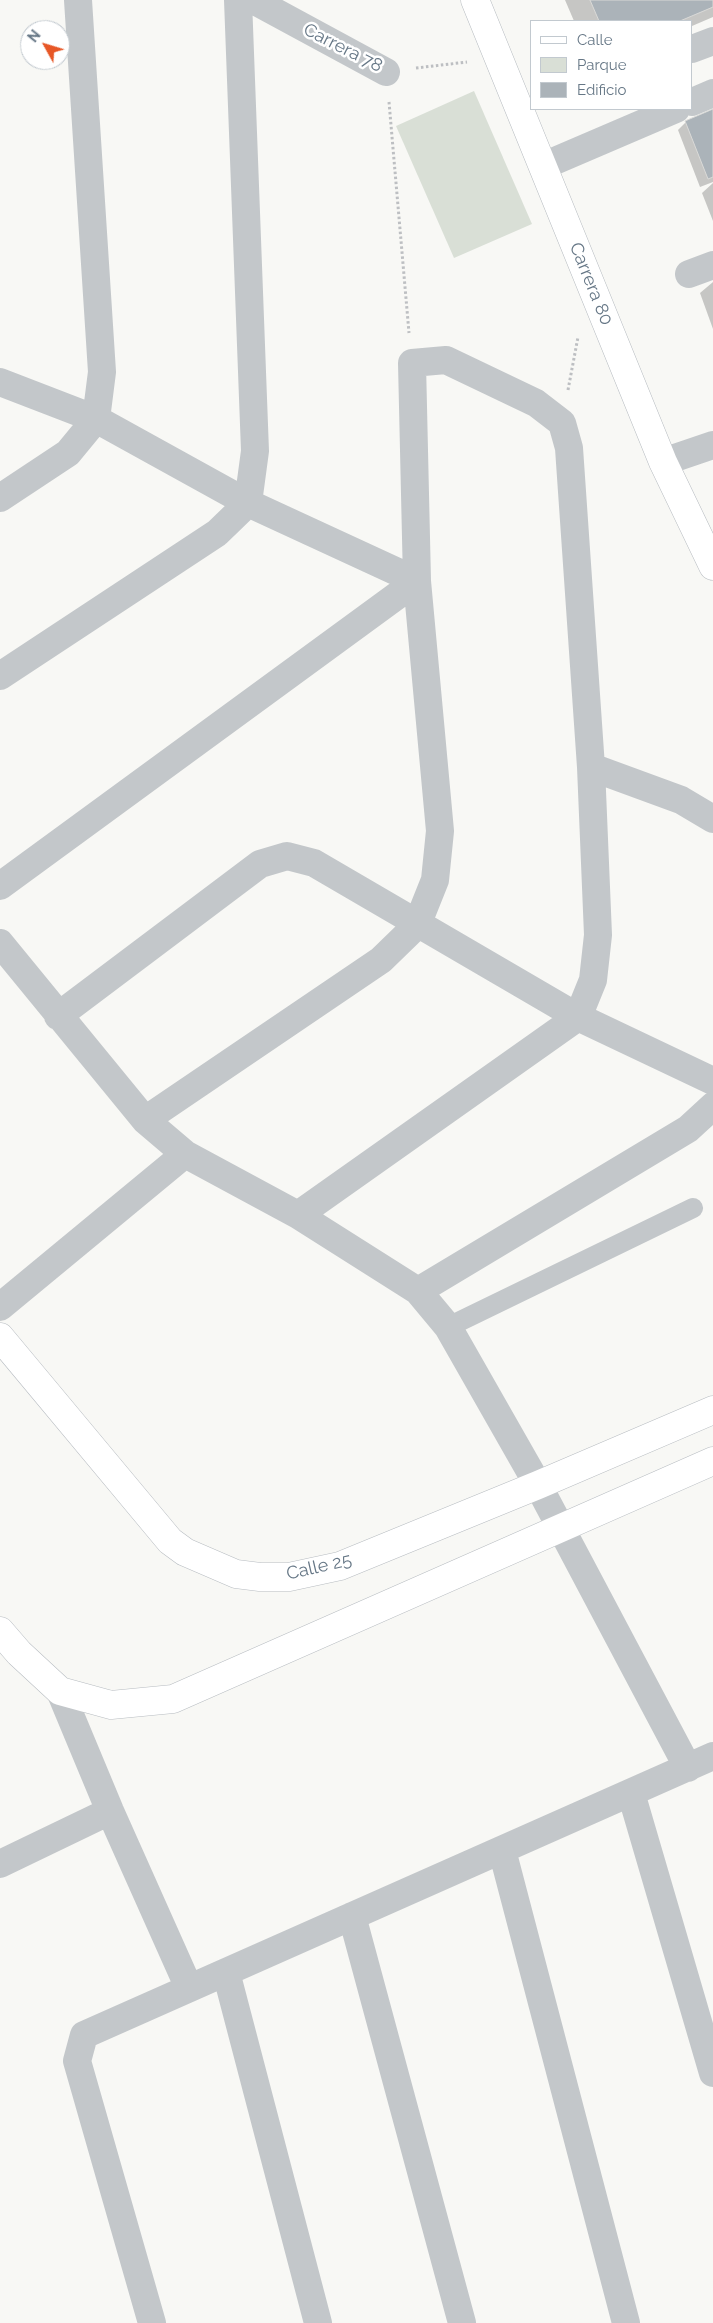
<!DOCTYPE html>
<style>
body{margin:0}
#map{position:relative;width:713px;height:2323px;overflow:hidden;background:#f8f8f5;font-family:Raleway,sans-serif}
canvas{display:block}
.legend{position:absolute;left:530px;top:20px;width:162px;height:90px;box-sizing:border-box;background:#fff;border:1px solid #c2c9cf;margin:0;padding:6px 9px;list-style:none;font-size:15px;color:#667786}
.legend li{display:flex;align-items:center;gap:10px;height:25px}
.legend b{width:25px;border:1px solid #c2c9cf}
.north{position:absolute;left:20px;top:20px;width:50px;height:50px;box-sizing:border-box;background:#fff;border:1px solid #c2c9cf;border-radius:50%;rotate:309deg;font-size:14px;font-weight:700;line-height:20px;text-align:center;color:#667786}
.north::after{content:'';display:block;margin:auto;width:18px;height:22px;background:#e75726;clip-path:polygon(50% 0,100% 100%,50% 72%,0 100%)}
</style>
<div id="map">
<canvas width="713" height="2323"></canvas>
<ul class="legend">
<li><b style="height:6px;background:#fff"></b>Calle</li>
<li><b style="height:14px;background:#d9dfd6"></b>Parque</li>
<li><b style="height:14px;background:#abb3b9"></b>Edificio</li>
</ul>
<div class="north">N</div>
</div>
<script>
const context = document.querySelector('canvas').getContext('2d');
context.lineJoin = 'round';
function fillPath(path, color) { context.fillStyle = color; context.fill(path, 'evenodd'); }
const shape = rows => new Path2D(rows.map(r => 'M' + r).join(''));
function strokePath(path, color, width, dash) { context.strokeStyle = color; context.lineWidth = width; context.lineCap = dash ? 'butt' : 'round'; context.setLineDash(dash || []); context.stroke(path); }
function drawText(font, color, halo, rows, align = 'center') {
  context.font = font + ' Raleway,sans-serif'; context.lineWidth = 5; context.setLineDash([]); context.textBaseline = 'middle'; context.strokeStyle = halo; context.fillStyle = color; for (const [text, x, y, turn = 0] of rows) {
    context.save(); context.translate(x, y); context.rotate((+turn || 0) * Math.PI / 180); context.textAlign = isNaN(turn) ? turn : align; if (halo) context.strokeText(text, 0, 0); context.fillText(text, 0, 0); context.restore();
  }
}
const green = shape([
 [474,91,532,224,454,258,396,126]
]);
const shadow = shape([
 [565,0,713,0,713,17,692,26,692,21,574,21],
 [713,112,713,182,700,187,678,130,686,122],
 [713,183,713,221,702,193],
 [713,282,713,329,700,293]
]);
const building = shape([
 [590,0,713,0,713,7,680,21,599,21,590,0],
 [713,109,713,177,708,179,685,121,713,109]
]);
const path = shape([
 [416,68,467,62],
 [389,102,409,333],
 [568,390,578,337]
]);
const lane = shape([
 [448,1327,693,1208]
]);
const street = shape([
 [253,0,386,72],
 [692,49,713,41],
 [692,102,713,93],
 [543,166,676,109],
 [689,274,713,265],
 [0,382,96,419,248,503,417,581,0,886],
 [663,462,713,445],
 [0,498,68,453,96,419,102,372,78,0],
 [0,676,217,533,248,503,255,451,238,0],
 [591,767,681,800,713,819],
 [0,943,145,1120,185,1154,298,1215,418,1291,448,1327,538,1485,688,1768],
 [58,1016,260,864,287,856,314,863,578,1017,713,1081],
 [145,1120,381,960,417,925,435,880,440,831,417,581,412,363,446,360,536,403,562,423,569,448,591,767,598,935,593,980,578,1017,298,1215],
 [418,1291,688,1129,713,1106],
 [0,1307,185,1154],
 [60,1691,110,1811,189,1988],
 [631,1793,713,2073],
 [502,1850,626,2323],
 [0,1864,110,1811],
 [352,1916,462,2323],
 [226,1972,318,2323],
 [152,2323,77,2061,84,2035,713,1756]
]);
const secondary = shape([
 [475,0,663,462,713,566],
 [0,1337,170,1541,185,1552,236,1574,260,1577,289,1577,340,1566,538,1485,713,1410],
 [0,1631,19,1653,60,1691,111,1705,173,1699,713,1461]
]);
const streetNames = [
 ["Carrera 78",343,48,27],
 ["Carrera 80",591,284,68],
 ["Calle 25",319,1567,-13]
];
fillPath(green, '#d9dfd6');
fillPath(shadow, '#0003');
fillPath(building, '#abb3b9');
strokePath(building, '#d9d9d7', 1);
strokePath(secondary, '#b7bcc1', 29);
strokePath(path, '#bdbfc2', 3, [2.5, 2.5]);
strokePath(lane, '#c3c7ca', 20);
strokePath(street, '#c3c7ca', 28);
strokePath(secondary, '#fff', 28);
drawText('18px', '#667786', '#fff', streetNames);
</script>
